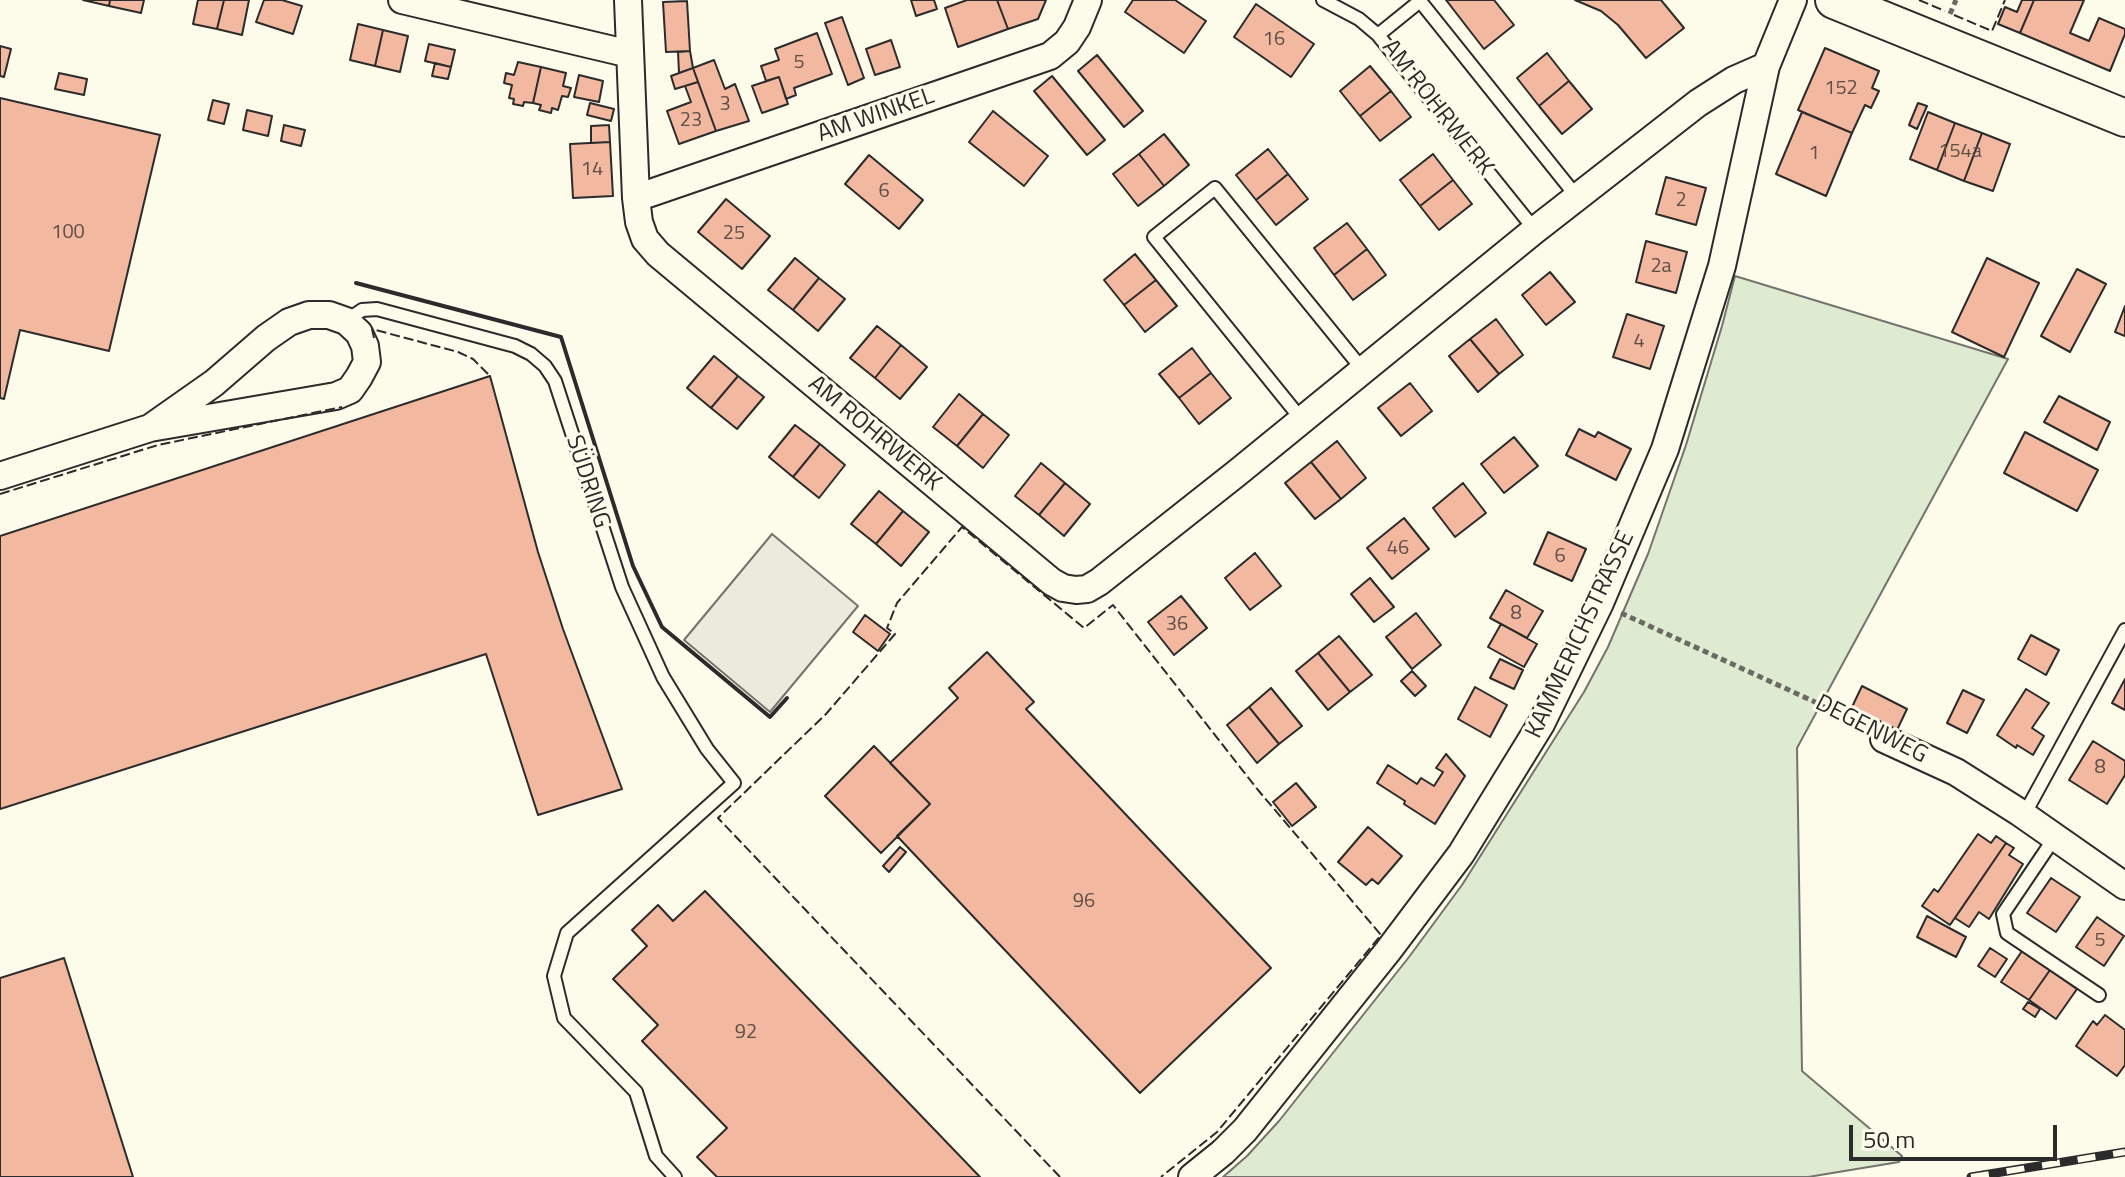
<!DOCTYPE html>
<meta charset="utf-8">
<style>
body{margin:0}
#map{position:relative;width:2125px;height:1177px;overflow:hidden;background:#fdfbea;font-family:"Titillium Web",sans-serif}
canvas{display:block}
.scale{position:absolute;left:1849px;top:1125px;width:208px;height:36px;box-sizing:border-box;border:4px solid #2b2b2b;border-top:0;padding-left:10px;font-size:24px;line-height:28px;white-space:nowrap;color:#2b2b2b;-webkit-text-stroke:6px #fdfbea;paint-order:stroke}
</style>
<div id="map">
<canvas width="2125" height="1177"></canvas>
<div class="scale">50 m</div>
</div>
<script>
const context = document.querySelector('canvas').getContext('2d');
context.lineJoin = 'round';
function fillPath(path, color) { context.fillStyle = color; context.fill(path, 'evenodd'); }
const shape = rows => new Path2D(rows.map(r => 'M' + r).join(''));
function strokePath(path, color, width, dash) { context.strokeStyle = color; context.lineWidth = width; context.lineCap = dash ? 'butt' : 'round'; context.setLineDash(dash || []); context.stroke(path); }
function drawText(font, color, halo, rows, align = 'center') {
  context.font = font + ' "Titillium Web",sans-serif'; context.lineWidth = 6; context.setLineDash([]); context.textBaseline = 'middle'; context.strokeStyle = halo; context.fillStyle = color; for (const [text, x, y, turn = 0] of rows) {
    context.save(); context.translate(x, y); context.rotate((+turn || 0) * Math.PI / 180); context.textAlign = isNaN(turn) ? turn : align; if (halo) context.strokeText(text, 0, 0); context.fillText(text, 0, 0); context.restore();
  }
}
const green = shape([
 [1735,276,2008,359,1797,748,1802,1071,1902,1156,1899,1162,1808,1177,1223,1177,1247,1156,1279,1121,1409,957,1462,885,1584,692,1608,647,1648,554,1686,445,1722,326,1735,276]
]);
const parking = shape([
 [772,534,858,606,770,712,684,640,772,534]
]);
const building = shape([
 [83,0,110,0,109,6,83,0],
 [110,0,144,0,141,13,109,6,110,0],
 [198,0,224,0,217,29,193,24,198,0],
 [224,0,249,0,242,35,217,29,224,0],
 [264,0,282,0,302,6,293,34,256,22,264,0],
 [911,0,934,0,937,9,916,16,911,0],
 [967,0,997,0,1008,29,958,47,945,8,967,0],
 [997,0,1046,0,1038,19,1008,29,997,0],
 [1133,0,1175,0,1206,21,1184,53,1125,12,1133,0],
 [1446,0,1494,0,1514,25,1484,49,1446,0],
 [1575,0,1661,0,1684,28,1646,58,1618,25,1601,11,1575,0],
 [2022,0,2034,0,2020,33,1998,24,2005,7,2017,12,2022,0],
 [2034,0,2084,0,2070,33,2089,41,2099,18,2125,29,2125,34,2110,71,2020,33,2034,0],
 [687,1,690,51,666,52,663,2,687,1],
 [1256,4,1314,44,1291,77,1234,37,1256,4],
 [842,17,864,78,848,85,825,23,842,17],
 [358,24,383,30,375,66,350,60,358,24],
 [383,30,408,36,400,72,375,66,383,30],
 [817,33,832,74,794,88,796,95,786,99,779,77,766,81,761,66,779,60,775,49,817,33],
 [891,40,900,67,875,75,866,49,891,40],
 [429,44,455,50,451,67,425,61,429,44],
 [0,46,11,49,4,77,0,76,0,46],
 [1825,48,1879,71,1872,88,1879,91,1871,108,1865,105,1852,133,1798,110,1825,48],
 [690,51,693,68,679,73,678,52,690,51],
 [1547,53,1569,81,1539,106,1517,78,1547,53],
 [1097,55,1143,111,1124,127,1078,71,1097,55],
 [714,60,725,89,735,84,749,121,716,131,693,68,714,60],
 [518,62,541,67,533,103,524,102,523,106,513,104,514,99,509,98,512,85,504,83,506,73,514,75,518,62],
 [435,63,451,67,448,79,432,76,435,63],
 [1370,66,1391,91,1360,116,1340,91,1370,66],
 [541,67,566,73,563,86,571,88,568,97,562,96,558,110,552,108,551,113,539,110,541,105,533,103,541,67],
 [693,68,698,82,675,89,671,76,693,68],
 [59,73,87,79,84,95,55,89,59,73],
 [579,75,603,81,599,102,574,97,579,75],
 [1052,76,1105,140,1087,155,1034,91,1052,76],
 [779,77,788,104,762,113,752,86,779,77],
 [1569,81,1592,109,1562,134,1539,106,1569,81],
 [698,82,716,131,679,144,667,111,691,102,685,86,698,82],
 [1391,91,1411,117,1380,141,1360,116,1391,91],
 [0,98,160,135,109,351,20,330,4,399,0,398,0,98],
 [213,100,229,104,224,124,208,120,213,100],
 [590,103,614,109,611,121,587,115,590,103],
 [1918,103,1927,106,1917,129,1909,125,1918,103],
 [247,110,272,116,268,136,243,130,247,110],
 [993,111,1048,156,1024,186,969,142,993,111],
 [1802,112,1852,133,1826,196,1776,174,1802,112],
 [1928,112,1955,123,1937,170,1910,159,1928,112],
 [1955,123,1982,133,1964,181,1937,170,1955,123],
 [284,125,305,130,301,146,281,141,284,125],
 [609,125,610,142,591,143,591,126,609,125],
 [1982,133,2010,144,1993,191,1964,181,1982,133],
 [1164,134,1189,165,1164,186,1139,154,1164,134],
 [610,142,613,196,573,198,570,144,610,142],
 [1268,149,1288,174,1256,200,1236,175,1268,149],
 [1139,154,1164,186,1138,206,1113,174,1139,154],
 [1433,154,1453,180,1420,206,1400,180,1433,154],
 [869,155,923,200,899,229,845,184,869,155],
 [1288,174,1308,199,1276,225,1256,200,1288,174],
 [1666,177,1706,188,1696,225,1656,214,1666,177],
 [1453,180,1472,204,1439,230,1420,206,1453,180],
 [726,199,770,236,742,269,698,232,726,199],
 [1347,223,1367,249,1334,275,1314,248,1347,223],
 [1646,241,1687,252,1676,293,1636,282,1646,241],
 [1367,249,1386,275,1353,300,1334,275,1367,249],
 [1135,254,1156,280,1124,305,1104,280,1135,254],
 [795,258,819,278,793,310,768,290,795,258],
 [1987,258,2039,283,2004,357,1952,332,1987,258],
 [2077,269,2106,284,2070,352,2041,336,2077,269],
 [1550,272,1575,302,1546,325,1522,295,1550,272],
 [819,278,845,299,818,331,793,310,819,278],
 [1156,280,1177,306,1145,332,1124,305,1156,280],
 [2125,306,2125,336,2115,332,2125,306],
 [1627,314,1664,326,1650,369,1613,357,1627,314],
 [1496,319,1523,355,1499,374,1470,339,1496,319],
 [877,326,901,345,875,378,850,358,877,326],
 [1470,339,1499,374,1478,392,1449,356,1470,339],
 [901,345,927,367,900,399,875,378,901,345],
 [1192,348,1211,373,1179,398,1159,374,1192,348],
 [714,356,738,376,711,408,687,388,714,356],
 [1211,373,1231,398,1199,424,1179,398,1211,373],
 [490,376,538,552,563,629,622,789,538,815,486,654,0,809,0,536,490,376],
 [738,376,764,397,737,429,711,408,738,376],
 [1410,383,1432,411,1401,436,1378,408,1410,383],
 [959,394,983,414,957,446,933,427,959,394],
 [2059,396,2110,422,2097,450,2044,422,2059,396],
 [983,414,1009,435,983,468,957,446,983,414],
 [795,425,820,444,793,477,769,457,795,425],
 [1579,429,1595,437,1598,432,1631,449,1616,480,1566,455,1579,429],
 [2025,432,2098,470,2077,511,2004,473,2025,432],
 [1514,437,1538,466,1504,493,1481,464,1514,437],
 [1337,441,1366,478,1341,499,1311,462,1337,441],
 [820,444,845,465,819,498,793,477,820,444],
 [1311,462,1341,499,1315,519,1285,483,1311,462],
 [1041,463,1065,483,1039,515,1015,496,1041,463],
 [1065,483,1090,504,1064,536,1039,515,1065,483],
 [1463,483,1486,513,1455,537,1433,508,1463,483],
 [879,491,903,511,876,544,851,524,879,491],
 [903,511,929,532,901,566,876,544,903,511],
 [1404,518,1429,549,1392,579,1367,548,1404,518],
 [1548,532,1586,549,1572,581,1534,564,1548,532],
 [1255,553,1281,586,1250,610,1225,578,1255,553],
 [1370,578,1394,607,1374,622,1351,594,1370,578],
 [1506,590,1543,611,1527,638,1490,618,1506,590],
 [1181,596,1207,628,1174,655,1148,622,1181,596],
 [1416,613,1441,645,1412,669,1386,637,1416,613],
 [865,615,890,634,878,651,853,632,865,615],
 [1501,624,1537,644,1524,667,1488,647,1501,624],
 [2031,635,2059,650,2046,675,2018,659,2031,635],
 [1339,636,1372,675,1350,692,1318,653,1339,636],
 [987,652,1034,702,1026,709,1271,968,1140,1093,897,836,930,804,890,763,958,698,949,688,987,652],
 [1318,653,1350,692,1328,710,1296,671,1318,653],
 [1500,659,1523,670,1514,689,1490,678,1500,659],
 [1412,671,1426,686,1415,696,1401,681,1412,671],
 [2125,679,2125,710,2112,703,2125,679],
 [1862,686,1907,709,1897,730,1852,707,1862,686],
 [1475,687,1507,705,1490,737,1458,719,1475,687],
 [1271,688,1302,726,1279,744,1249,707,1271,688],
 [2026,689,2049,703,2032,728,2044,736,2033,755,2017,745,2016,748,1997,735,2026,689],
 [1963,690,1984,700,1967,733,1947,723,1963,690],
 [1249,707,1279,744,1257,763,1227,725,1249,707],
 [2093,741,2125,761,2125,775,2107,804,2069,780,2093,741],
 [874,746,930,804,881,853,825,796,874,746],
 [1446,754,1465,776,1435,824,1404,804,1405,801,1377,783,1388,765,1417,784,1421,778,1434,786,1443,772,1436,768,1446,754],
 [1296,783,1316,807,1292,826,1273,802,1296,783],
 [1368,827,1402,856,1378,884,1372,879,1366,885,1338,862,1368,827],
 [1978,834,1991,843,1996,836,2006,843,1950,925,1922,906,1934,889,1938,892,1978,834],
 [2006,843,2014,848,2009,855,2023,864,1989,919,1979,912,1969,927,1955,918,2006,843],
 [900,847,906,852,889,872,883,866,900,847],
 [2051,878,2080,897,2056,932,2027,913,2051,878],
 [705,891,980,1177,717,1177,697,1157,727,1128,642,1041,658,1025,613,979,647,946,632,930,658,905,673,921,705,891],
 [1927,916,1966,937,1956,957,1917,937,1927,916],
 [2097,917,2124,936,2104,966,2076,947,2097,917],
 [1990,948,2007,959,1995,977,1978,966,1990,948],
 [2022,951,2050,970,2029,1000,2001,982,2022,951],
 [64,958,133,1177,0,1177,0,978,64,958],
 [2050,970,2077,989,2056,1019,2029,1000,2050,970],
 [2028,1002,2040,1009,2035,1017,2023,1009,2028,1002],
 [2105,1015,2125,1030,2125,1065,2117,1076,2076,1046,2093,1021,2097,1025,2105,1015]
]);
const path = shape([
 [1950,14,1956,0],
 [1621,613,1815,702,1862,727]
]);
const service = shape([
 [1323,0,1359,19,1378,35],
 [1535,230,1378,35,1420,1,1577,197],
 [346,321,362,310,377,309,515,346,531,354,545,366,555,381,622,587,663,677,707,749,734,783,567,933,554,976,564,1018,636,1092,656,1156,675,1177],
 [1302,420,1154,237,1215,188,1363,370],
 [2024,815,2125,630],
 [2055,837,2003,914,2007,933,2099,995]
]);
const minor = shape([
 [402,0,630,54],
 [628,0,636,198,639,222,645,239,658,254,1052,582,1063,588,1076,590,1087,589,1099,582,1237,473,1535,230,1698,103,1734,80,1766,66],
 [636,198,1050,56,1067,42,1077,27,1088,0],
 [0,476,150,428,336,396,350,390,359,377,367,362,365,346,359,333,346,321,329,315,309,315,289,322,266,338,214,383,150,428],
 [1884,739,1956,772,2019,812,2125,886],
 [1192,1177,1223,1152,1245,1130,1388,951,1461,854,1541,724,1600,603,1665,449,1722,266,1766,66,1793,0]
]);
const secondary = shape([
 [1834,0,2125,118]
]);
const rail = shape([
 [1971,1177,2125,1152]
]);
const fence = shape([
 [1919,0,1945,11],
 [1954,15,1992,31,2005,0],
 [374,338,372,329,458,352,473,359,490,376],
 [0,494,158,445,342,407],
 [1060,1177,718,818,826,714,895,634,887,628,897,603,962,527,1084,628,1113,605,1258,790,1381,935,1217,1132,1161,1177]
]);
const wall = shape([
 [356,283,561,337,633,566,662,627,770,717,787,698]
]);
const numberNames = [
 ["16",1274,40],
 ["5",799,63],
 ["152",1841,89],
 ["3",725,105],
 ["23",691,121],
 ["154a",1960,152],
 ["1",1814,154],
 ["14",592,170],
 ["6",884,192],
 ["2",1681,201],
 ["100",68,233],
 ["25",734,234],
 ["2a",1661,267],
 ["4",1639,342],
 ["46",1398,549],
 ["6",1560,557],
 ["8",1516,614],
 ["36",1177,625],
 ["8",2100,768],
 ["96",1084,902],
 ["5",2100,941],
 ["92",746,1033]
];
const streetNames = [
 ["AM ROHRWERK",1437,108,52],
 ["AM WINKEL",876,116,-19],
 ["AM ROHRWERK",874,434,40],
 ["SÜDRING",587,482,72],
 ["KAMMERICHSTRASSE",1581,635,-65],
 ["DEGENWEG",1871,730,27]
];
fillPath(green, '#deebd1');
strokePath(green, '#74746e', 2);
fillPath(parking, '#eceadb');
strokePath(parking, '#74746e', 2);
fillPath(building, '#f2b8a0');
strokePath(building, '#2b2b2b', 2);
strokePath(service, '#2b2b2b', 16);
strokePath(minor, '#2b2b2b', 30);
strokePath(secondary, '#2b2b2b', 40);
strokePath(path, '#6a6964', 5, [6, 4]);
strokePath(service, '#fdfbea', 12);
strokePath(minor, '#fdfbea', 26);
strokePath(secondary, '#fdfbea', 36);
strokePath(rail, '#2b2b2b', 9);
strokePath(rail, '#fdfbea', 6, [18]);
strokePath(fence, '#2b2b2b', 2, [10, 4]);
strokePath(wall, '#2b2b2b', 4);
drawText('20px', '#5d4e48', null, numberNames);
drawText('24px', '#2b2b2b', '#fdfbea', streetNames);
</script>
